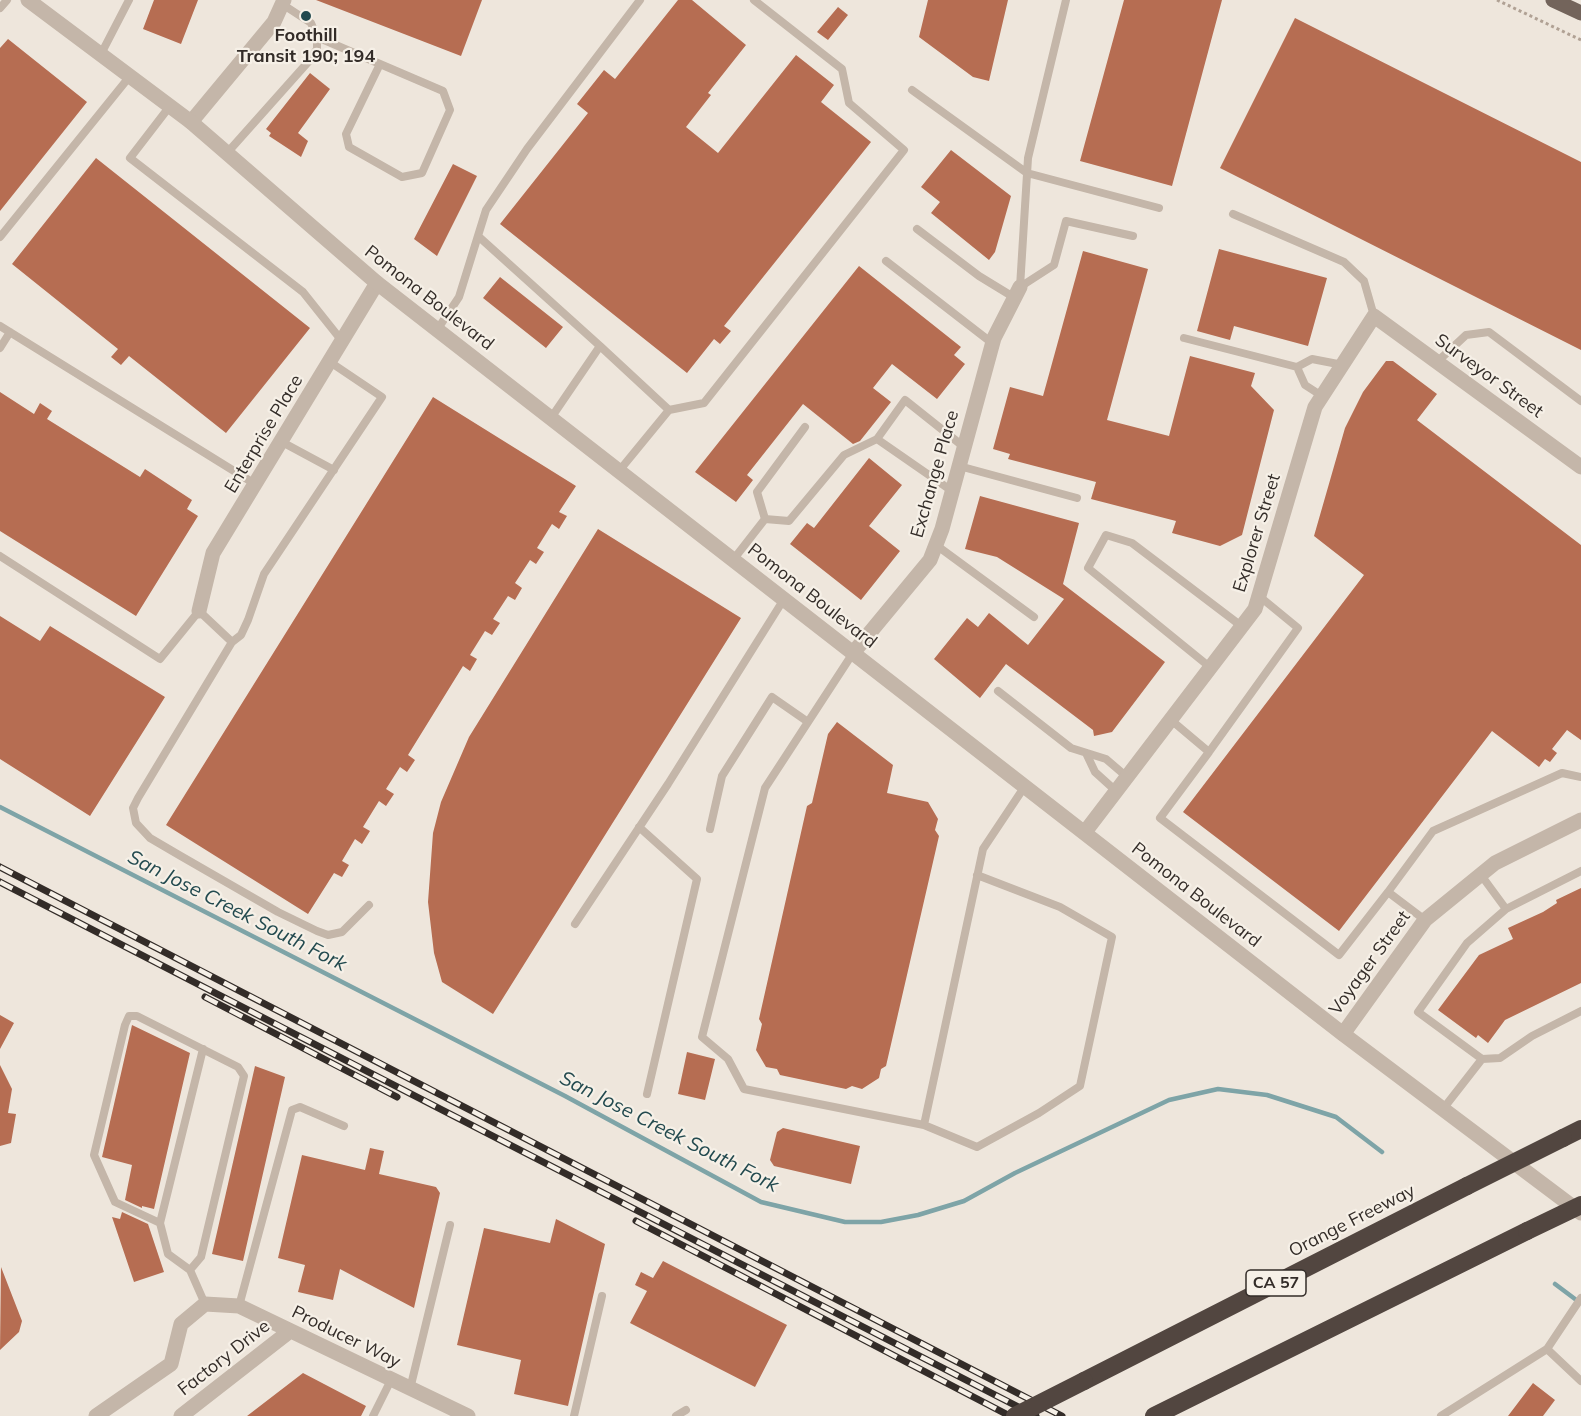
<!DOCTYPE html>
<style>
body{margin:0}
canvas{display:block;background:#eee6dc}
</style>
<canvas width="1581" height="1416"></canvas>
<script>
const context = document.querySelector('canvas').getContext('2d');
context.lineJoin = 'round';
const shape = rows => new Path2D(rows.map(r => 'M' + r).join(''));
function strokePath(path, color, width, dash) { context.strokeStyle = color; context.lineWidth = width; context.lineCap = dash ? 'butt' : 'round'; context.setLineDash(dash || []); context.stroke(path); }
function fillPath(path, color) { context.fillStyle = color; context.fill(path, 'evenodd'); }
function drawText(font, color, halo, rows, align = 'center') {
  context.font = font + ' Mulish,sans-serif'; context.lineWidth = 4.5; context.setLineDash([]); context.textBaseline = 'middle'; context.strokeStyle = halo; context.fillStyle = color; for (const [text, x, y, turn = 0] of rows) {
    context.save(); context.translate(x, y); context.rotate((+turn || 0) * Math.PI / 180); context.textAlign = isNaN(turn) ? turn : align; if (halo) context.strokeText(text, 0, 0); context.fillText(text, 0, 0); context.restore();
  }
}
const stream = shape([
 [0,807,565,1096,761,1202,845,1222,881,1222,918,1215,964,1201,1015,1173,1169,1100,1218,1089,1267,1095,1336,1117,1382,1152],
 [1555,1284,1579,1302]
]);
const building = shape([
 [154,0,198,0,181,44,143,29],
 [316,0,482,0,461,56],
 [678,0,692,0,746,45,708,93,711,95,686,127,718,153,796,55,834,85,821,102,871,142,724,326,731,331,720,344,714,339,687,373,500,224,588,113,577,104,604,70,615,79],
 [928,0,1008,0,989,81,973,77,919,37],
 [1124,0,1222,0,1172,186,1080,161],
 [838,7,848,15,828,40,817,32],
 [1295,18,1581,162,1581,350,1220,168],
 [8,39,87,102,0,211,0,48],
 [310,73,330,89,298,133,308,141,301,157,269,136,271,133,266,129],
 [951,150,1011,196,995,252,989,260,931,213,940,202,921,187],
 [96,158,310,328,226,433,129,356,121,365,111,357,118,349,12,264],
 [453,164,477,176,437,256,414,239],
 [1219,249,1327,278,1308,346,1234,326,1230,340,1197,331],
 [1083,251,1148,269,1107,420,1169,436,1190,356,1255,373,1251,386,1274,410,1242,535,1220,546,1172,533,1176,521,1091,499,1096,482,1008,459,1010,454,993,449,1010,387,1043,396],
 [859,266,961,347,954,355,965,364,937,399,892,364,873,388,891,402,860,441,853,444,803,404,747,475,753,480,736,502,695,472],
 [500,277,563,327,546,348,483,298],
 [1386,361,1393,361,1437,394,1417,420,1581,545,1581,740,1567,730,1552,749,1557,753,1550,762,1545,759,1539,767,1492,731,1339,931,1183,812,1364,575,1314,536,1345,428,1363,392],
 [0,392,34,414,40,403,52,411,47,419,140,477,145,469,192,500,187,509,198,516,136,616,0,531],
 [433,397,576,486,559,512,567,516,559,529,552,524,537,548,544,552,536,564,530,560,515,583,522,588,515,600,508,596,493,619,500,623,492,635,485,631,470,655,477,659,470,671,463,666,408,755,415,760,407,772,400,767,386,789,394,794,386,806,379,801,363,827,370,831,362,844,355,839,342,861,349,865,342,877,334,873,308,914,166,825],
 [869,458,902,485,869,526,900,551,861,600,790,544,807,523,814,528],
 [980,496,1079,523,1063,584,1165,662,1112,732,1094,736,1093,730,1006,664,980,698,934,659,967,618,978,627,989,613,1028,645,1064,599,997,557,965,549],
 [598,529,741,618,493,1014,442,982,434,953,428,902,433,833,441,802,469,737],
 [0,616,40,641,50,626,165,697,90,816,0,759],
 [837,722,893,765,887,793,928,802,938,819,935,830,939,836,886,1066,881,1069,879,1078,862,1089,852,1086,846,1089,780,1075,777,1069,766,1067,756,1050,762,1024,759,1019,807,806,812,803,828,734],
 [1581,888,1581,983,1505,1020,1488,1043,1478,1035,1476,1038,1438,1010,1479,955,1513,939,1508,928,1543,912,1557,903,1556,900],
 [0,1015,14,1023,0,1049],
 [132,1025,190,1053,154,1209,142,1206,142,1208,125,1200,132,1165,102,1157],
 [687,1052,715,1059,705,1100,678,1094],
 [0,1065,12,1089,8,1113,16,1114,11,1143,0,1146],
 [255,1066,285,1077,243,1261,212,1254],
 [783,1128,860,1146,851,1184,774,1166,770,1160,777,1132],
 [370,1148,384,1151,379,1174,436,1187,440,1193,414,1308,340,1269,333,1300,298,1292,305,1265,278,1258,302,1155,365,1170],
 [122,1212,148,1224,164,1272,134,1282,112,1217,120,1219],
 [556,1219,605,1244,568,1406,514,1394,521,1360,457,1345,484,1228,550,1243],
 [663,1261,787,1325,755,1387,630,1323,647,1291,635,1285,641,1272,653,1278],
 [1,1267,22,1321,19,1332,0,1350],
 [303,1373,366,1406,361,1416,247,1416],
 [1533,1383,1555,1400,1543,1416,1508,1416]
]);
const path = shape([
 [1497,0,1581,40]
]);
const service = shape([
 [0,8,7,0],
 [317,37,443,91,450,110,422,173,402,177,349,147,346,134,380,64],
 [101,54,129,0],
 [912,90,1027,173,1159,208],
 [170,106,130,158,303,292,342,341],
 [227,153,309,61,317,49,317,37,311,23,282,4],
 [1233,214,1344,262,1364,281,1374,316],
 [917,229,979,276,1015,298],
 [478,236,600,346],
 [0,237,130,76],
 [886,261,992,343],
 [1020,287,1028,158,1066,0],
 [1020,287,1054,265,1066,221,1133,236],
 [0,326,255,484],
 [437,330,459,297,486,210,527,149,640,0],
 [1184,338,1297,367],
 [0,348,10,332],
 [1437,362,1466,335,1489,332,1581,401],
 [1322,396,1305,385,1297,367,1312,359,1343,365],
 [551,418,600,346,669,410],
 [877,439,952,491],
 [282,442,334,470],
 [959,466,1077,498],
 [619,471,669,410,704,403,904,150,849,103,842,69,754,0],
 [765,519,757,492,805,427],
 [936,545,1034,617],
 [0,556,160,659,199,611,232,642,241,635,248,620,264,574,382,397,330,362],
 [733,560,765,519,789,521,844,455,877,439,905,400,964,447],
 [232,642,138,798,133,808,136,823,150,838,179,855,278,912,317,931,328,935,342,932,369,905],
 [853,653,765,788,702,1037,728,1059,744,1089,924,1125,983,849,1025,786],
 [1211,668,1088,568,1106,535,1132,543,1240,625],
 [998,691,1071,748,1106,759,1127,777],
 [1171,720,1209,752,1160,818,1339,955,1388,892,1425,920],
 [1209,752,1298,628,1259,596],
 [1086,753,1095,772,1116,791],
 [639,827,697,879,647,1094],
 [710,829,722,776,772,697,808,722],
 [1481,875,1506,909],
 [1388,892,1433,831,1562,773,1581,777],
 [575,924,668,784,784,599],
 [1482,1059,1500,1058,1532,1036,1581,1011],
 [1443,1109,1482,1059,1418,1012,1467,943,1506,909,1581,871],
 [924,1125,977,1147,1039,1113,1080,1086,1112,937,1060,907,977,875],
 [160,1223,203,1049],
 [190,1270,168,1254,160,1223,115,1202,94,1155,125,1025,129,1016,137,1016,238,1067,244,1076,201,1257,190,1270,205,1304],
 [239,1306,292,1110,300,1107,344,1126],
 [1547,1349,1581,1381],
 [410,1389,450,1225],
 [373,1416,391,1380],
 [574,1416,602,1296],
 [676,1416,686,1410],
 [1441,1416,1547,1349,1581,1298]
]);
const minor = shape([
 [191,122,274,22,284,0],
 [199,611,213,553,377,283],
 [853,653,930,560,942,529,994,338,1020,287],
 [1085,832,1255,609,1315,407,1374,316,1581,467],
 [1343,1034,1425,920,1495,863,1581,820],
 [96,1416,171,1364,181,1324,205,1304,239,1306,468,1416],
 [181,1416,290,1331]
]);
const tertiary = shape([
 [28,0,191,122,377,283,1343,1034,1581,1213]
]);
const primary = shape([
 [1553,0,1581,13]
]);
const motorway = shape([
 [1563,1138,1581,1129],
 [1084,1381,1467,1186],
 [1154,1416,1527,1231]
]);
const rail = shape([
 [0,867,1062,1416],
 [0,882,1036,1416],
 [205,997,397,1097],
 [636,1221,1010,1416]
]);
const motorwayBridge = shape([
 [1467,1186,1563,1138],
 [1527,1231,1581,1205],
 [1015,1416,1084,1381]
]);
const markers = [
 [306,16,6,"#234a4f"]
];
const shields = [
 [1276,1283,60]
];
const shieldNames = [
 ["CA 57",1276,1283]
];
const poiNames = [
 ["Foothill",306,36],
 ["Transit 190; 194",306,57]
];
const streetNames = [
 ["Pomona Boulevard",429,298,38],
 ["Surveyor Street",1489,376,36],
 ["Enterprise Place",264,434,-59],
 ["Exchange Place",935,474,-74],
 ["Explorer Street",1257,533,-73],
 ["Pomona Boulevard",812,596,38],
 ["Pomona Boulevard",1196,895,38],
 ["Voyager Street",1370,963,-54],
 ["Orange Freeway",1352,1221,-27],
 ["Producer Way",346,1337,26],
 ["Factory Drive",224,1358,-38]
];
const waterNames = [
 ["San Jose Creek South Fork",237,911,27],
 ["San Jose Creek South Fork",669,1132,27]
];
strokePath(stream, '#7ea4a7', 4.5);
fillPath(building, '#b66d52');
strokePath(path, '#b0a194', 3, [3, 3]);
strokePath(service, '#c4b6a9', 8);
strokePath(minor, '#c4b6a9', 15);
strokePath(tertiary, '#c4b6a9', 15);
strokePath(primary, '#73645b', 15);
strokePath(motorway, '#524640', 18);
strokePath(rail, '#332c28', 7);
strokePath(rail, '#f6f0e7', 4.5, [14]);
strokePath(motorwayBridge, '#524640', 18);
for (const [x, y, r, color] of markers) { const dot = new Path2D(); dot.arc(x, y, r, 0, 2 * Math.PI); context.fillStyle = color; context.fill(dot); strokePath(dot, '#f6f0e7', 2); }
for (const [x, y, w] of shields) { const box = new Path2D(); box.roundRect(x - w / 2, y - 13, w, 26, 4.5); context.fillStyle = '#f6f0e7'; context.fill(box); strokePath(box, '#332c28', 1.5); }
drawText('bold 16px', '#332c28', null, shieldNames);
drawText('bold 18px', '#332c28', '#f6f0e7', poiNames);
drawText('18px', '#332c28', '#f6f0e7', streetNames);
drawText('italic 20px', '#234a4f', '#f6f0e7', waterNames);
</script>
